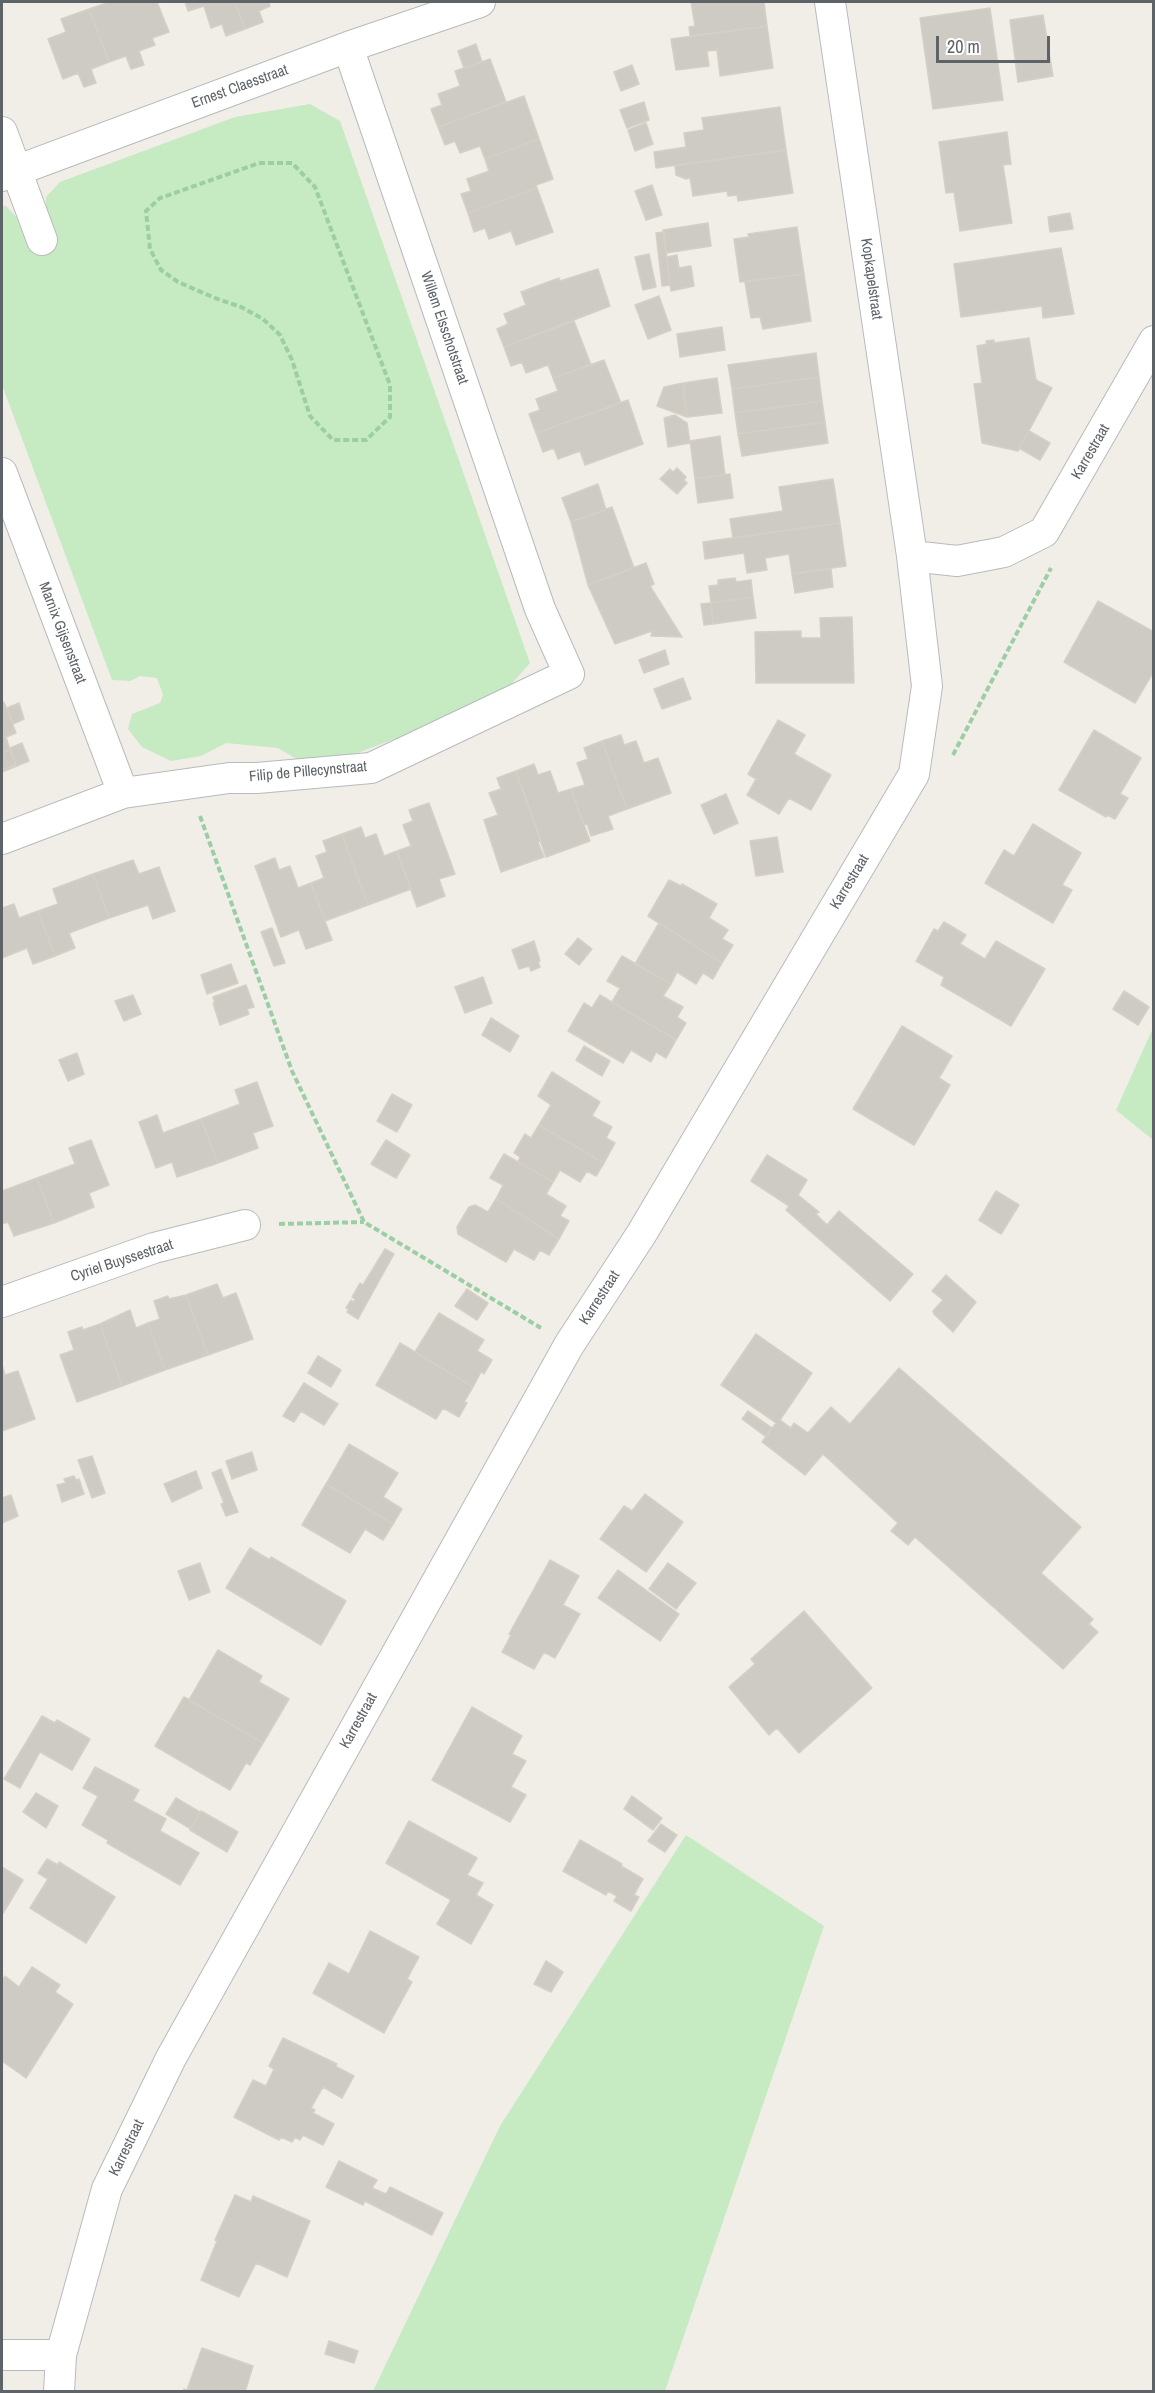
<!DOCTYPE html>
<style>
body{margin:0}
#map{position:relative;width:1155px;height:2393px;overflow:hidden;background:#f1eee7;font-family:"Archivo Narrow",sans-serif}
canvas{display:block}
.frame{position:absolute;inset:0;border:3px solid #5e6368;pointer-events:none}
.scale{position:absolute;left:936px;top:36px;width:114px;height:27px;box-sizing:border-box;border:3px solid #5e6368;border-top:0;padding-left:8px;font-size:18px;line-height:21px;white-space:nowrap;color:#5e6368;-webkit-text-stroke:4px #fff;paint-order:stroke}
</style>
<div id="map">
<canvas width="1155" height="2393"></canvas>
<div class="frame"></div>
<div class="scale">20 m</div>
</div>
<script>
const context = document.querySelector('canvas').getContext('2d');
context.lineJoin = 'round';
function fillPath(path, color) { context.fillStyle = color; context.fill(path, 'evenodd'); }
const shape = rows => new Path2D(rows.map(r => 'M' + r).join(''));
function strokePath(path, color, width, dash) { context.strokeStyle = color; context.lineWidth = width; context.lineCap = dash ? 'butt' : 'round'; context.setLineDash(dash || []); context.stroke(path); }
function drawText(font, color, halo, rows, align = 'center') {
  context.font = font + ' "Archivo Narrow",sans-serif'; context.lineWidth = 4.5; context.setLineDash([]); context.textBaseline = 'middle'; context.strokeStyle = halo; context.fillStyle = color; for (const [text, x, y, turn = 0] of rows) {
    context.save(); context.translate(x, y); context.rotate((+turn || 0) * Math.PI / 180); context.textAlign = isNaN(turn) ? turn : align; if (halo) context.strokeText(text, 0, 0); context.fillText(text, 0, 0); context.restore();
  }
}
const green = shape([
 [310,104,340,121,530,663,507,689,470,710,355,754,305,764,278,748,226,743,201,756,171,761,142,747,128,729,132,714,160,703,163,695,157,678,140,676,130,681,112,680,2,385,2,206,6,206,16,217,23,233,45,226,46,197,60,182,235,117],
 [1153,1028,1153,1140,1116,1110],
 [686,1835,824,1926,665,2391,373,2391,500,2126]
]);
const building = shape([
 [110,2,157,2,169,32,152,38,155,45,139,51,144,65,131,69,126,56,109,62,89,9,110,2],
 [185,2,235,2,245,29,226,36,222,24,211,28,204,6,188,11,185,2],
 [235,2,269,2,270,6,259,11,263,22,245,29,235,2],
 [691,2,764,2,767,26,690,36,689,27,695,26,691,2],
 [990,8,1003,100,933,109,920,18,990,8],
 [89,9,109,62,91,69,96,83,84,87,78,73,63,79,48,39,66,32,61,19,89,9],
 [1043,15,1053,76,1018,82,1010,20,1043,15],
 [767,26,773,68,720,76,717,50,707,51,709,66,676,70,671,39,767,26],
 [476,44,482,62,464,68,458,51,476,44],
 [490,59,506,102,438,127,431,109,442,105,438,94,460,86,455,71,490,59],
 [632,65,639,84,621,91,614,72,632,65],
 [524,96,539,139,485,159,480,146,460,153,455,141,445,145,438,127,524,96],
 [644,102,649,120,627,128,620,110,644,102],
 [780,107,786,150,656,168,654,152,686,147,684,133,704,130,702,118,780,107],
 [646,123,653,144,635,151,628,130,646,123],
 [1007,132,1011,164,1003,165,1012,223,960,231,954,192,946,193,939,142,1007,132],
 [539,139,553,179,536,185,537,188,468,213,461,194,471,191,467,179,489,171,485,159,539,139],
 [786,150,793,193,738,201,737,195,728,196,727,191,693,196,690,178,686,179,676,175,675,166,786,150],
 [652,185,662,215,646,220,635,191,652,185],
 [537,188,553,232,516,245,511,231,489,239,485,228,474,232,468,213,537,188],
 [1070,213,1073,229,1050,232,1048,217,1070,213],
 [708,223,711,246,666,253,663,230,708,223],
 [797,227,804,274,740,282,734,239,749,237,748,234,797,227],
 [664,232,670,285,662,286,656,233,664,232],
 [1061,248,1074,314,1043,318,1042,306,961,317,954,264,1061,248],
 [649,254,656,287,643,290,635,257,649,254],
 [677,255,679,268,691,266,694,286,671,291,667,257,677,255],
 [598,269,610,306,504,347,497,329,508,324,504,314,526,305,521,292,559,278,560,281,598,269],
 [804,274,811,321,763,329,760,317,751,318,745,282,804,274],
 [659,296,671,330,648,339,635,305,659,296],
 [574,321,591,365,553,378,548,365,526,373,522,362,511,366,504,347,574,321],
 [722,327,725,350,680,357,677,334,722,327],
 [1029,338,1036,380,1052,388,1018,451,982,443,974,384,982,383,977,346,987,344,986,341,994,340,994,343,1029,338],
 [816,353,819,377,732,389,728,365,816,353],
 [604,360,621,403,536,433,529,414,540,410,536,399,558,391,553,378,604,360],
 [819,377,822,401,735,413,732,389,819,377],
 [717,378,722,413,687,417,683,383,717,378],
 [683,383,687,417,657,406,664,387,683,383],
 [628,400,643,444,585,465,580,451,558,459,554,448,543,452,536,433,628,400],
 [822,401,825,422,738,434,735,413,822,401],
 [675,415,687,423,690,443,668,447,664,418,675,415],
 [825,422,828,443,742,456,738,434,825,422],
 [1029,431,1050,443,1040,460,1019,448,1029,431],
 [720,436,725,475,695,479,690,441,720,436],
 [677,468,686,477,684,480,687,483,677,494,660,479,670,469,673,472,677,468],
 [730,474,733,498,698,503,695,479,730,474],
 [833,479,840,523,733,538,730,519,783,511,779,487,833,479],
 [598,484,606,510,571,522,562,498,598,484],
 [612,507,634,568,588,585,571,522,612,507],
 [840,523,846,566,792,574,789,554,765,558,767,570,747,573,744,553,705,559,703,542,840,523],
 [646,563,654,584,650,586,682,637,651,636,652,631,615,644,588,585,646,563],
 [831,569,833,587,795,593,792,574,831,569],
 [735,578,736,582,751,580,753,597,711,603,709,586,718,585,718,580,735,578],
 [753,597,756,618,713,624,711,603,753,597],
 [1098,601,1154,632,1154,671,1135,703,1064,662,1098,601],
 [711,603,713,624,704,625,701,604,711,603],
 [852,617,854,683,756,683,755,632,801,631,801,638,821,638,820,618,852,617],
 [665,650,669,664,644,673,639,660,665,650],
 [683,678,691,699,662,709,654,689,683,678],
 [4,702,16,733,6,737,10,750,2,753,2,703,4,702],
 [19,703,24,719,13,724,7,708,19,703],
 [778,720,805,735,794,754,831,775,811,810,789,798,779,814,747,795,756,779,748,774,778,720],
 [1094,730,1141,758,1120,794,1128,798,1115,819,1107,815,1106,817,1059,790,1094,730],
 [621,735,624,745,636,741,644,763,658,758,671,793,627,809,602,741,621,735],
 [602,741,627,809,608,816,613,829,591,836,587,824,584,825,571,789,585,785,577,763,588,759,584,748,602,741],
 [22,743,29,761,2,772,16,764,10,748,22,743],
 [10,750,16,764,2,770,2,753,10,750],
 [534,764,538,775,550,771,558,793,571,789,590,841,546,857,516,771,534,764],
 [516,771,541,841,538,842,544,857,501,872,484,820,498,815,489,793,501,789,497,778,516,771],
 [726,794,738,823,714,834,701,805,726,794],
 [429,803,455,874,439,879,445,896,417,907,397,851,411,846,403,825,413,821,409,810,429,803],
 [1033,824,1081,853,1062,885,1072,890,1053,923,985,883,1004,850,1014,856,1033,824],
 [361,827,365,838,376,834,384,856,397,851,411,889,368,905,342,834,361,827],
 [342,834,368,905,325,921,311,883,324,878,316,856,327,852,323,841,342,834],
 [777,837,783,872,756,876,750,841,777,837],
 [275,858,279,870,290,866,298,888,311,883,332,940,306,949,299,930,281,937,255,866,275,858],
 [133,860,139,874,159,867,175,911,153,919,148,905,109,918,93,874,133,860],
 [93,874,109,918,69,933,75,948,55,956,38,911,58,904,53,889,93,874],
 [669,880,681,886,682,884,717,904,709,918,728,930,722,939,733,945,722,963,648,916,669,880],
 [14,904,19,918,38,911,55,956,33,964,27,948,2,958,2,908,14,904],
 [944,922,966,935,960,944,985,959,996,941,1045,969,1011,1026,941,985,944,977,916,961,934,929,938,931,944,922],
 [659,923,722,963,713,979,703,973,696,984,677,972,671,984,635,964,659,923],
 [272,928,285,963,274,966,261,932,272,928],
 [578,938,592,949,579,965,565,954,578,938],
 [534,941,540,961,538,962,540,967,531,971,529,966,519,969,512,950,534,941],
 [622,956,671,984,663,996,683,1007,677,1017,686,1023,676,1040,612,1002,620,988,607,981,622,956],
 [231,964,238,983,207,994,201,975,231,964],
 [483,977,492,1003,465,1013,455,987,483,977],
 [246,985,254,1007,247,1009,249,1014,220,1025,213,1003,215,1003,213,997,246,985],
 [1124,991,1149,1007,1138,1025,1113,1009,1124,991],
 [133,995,141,1014,124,1021,115,1001,133,995],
 [600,995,676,1040,666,1058,656,1052,651,1062,631,1050,623,1063,568,1031,584,1003,592,1008,600,995],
 [491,1018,519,1036,510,1052,482,1035,491,1018],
 [902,1026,952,1056,939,1078,950,1085,914,1145,853,1109,902,1026],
 [584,1046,610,1061,602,1076,576,1060,584,1046],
 [77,1053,84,1074,68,1081,59,1060,77,1053],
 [552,1072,600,1102,592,1116,612,1127,606,1138,615,1143,604,1163,539,1125,551,1105,538,1096,552,1072],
 [257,1082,273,1126,253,1133,258,1148,218,1163,201,1119,240,1104,235,1090,257,1082],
 [392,1094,412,1105,397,1132,377,1121,392,1094],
 [157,1115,163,1133,201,1119,218,1163,177,1177,172,1162,156,1168,139,1122,157,1115],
 [539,1125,604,1163,596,1176,587,1171,580,1182,560,1170,553,1182,518,1162,520,1157,514,1153,525,1134,531,1138,539,1125],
 [91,1140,109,1185,89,1193,94,1207,54,1223,37,1178,75,1164,69,1148,91,1140],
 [386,1140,410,1155,396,1178,371,1164,386,1140],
 [504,1154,553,1182,546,1194,566,1206,560,1216,569,1221,559,1239,496,1199,503,1185,490,1178,504,1154],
 [767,1155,807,1180,798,1195,819,1212,816,1214,827,1225,839,1211,913,1274,890,1301,786,1210,789,1206,751,1181,767,1155],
 [37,1178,54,1223,14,1236,8,1222,2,1224,2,1191,37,1178],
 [996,1191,1019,1205,1001,1234,979,1220,996,1191],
 [496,1199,559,1239,549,1255,540,1250,534,1260,514,1249,506,1262,458,1234,457,1227,469,1207,475,1205,488,1212,496,1199],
 [385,1249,394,1254,358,1319,347,1312,349,1309,346,1308,351,1300,354,1302,355,1299,352,1297,360,1283,363,1285,385,1249],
 [946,1275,976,1302,953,1332,934,1314,933,1311,943,1300,932,1291,946,1275],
 [217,1284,223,1298,236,1293,253,1339,208,1355,186,1295,217,1284],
 [467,1289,488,1303,477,1320,455,1306,467,1289],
 [186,1295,208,1355,165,1370,148,1323,160,1319,154,1301,168,1296,169,1299,186,1295],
 [130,1310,136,1328,148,1323,165,1370,122,1386,100,1324,130,1310],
 [439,1313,484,1340,477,1351,492,1360,484,1374,481,1372,473,1387,415,1352,439,1313],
 [100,1324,122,1386,77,1402,60,1355,74,1350,68,1332,82,1327,83,1330,100,1324],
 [756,1334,812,1373,780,1420,791,1428,794,1423,808,1433,831,1407,850,1424,899,1368,1081,1527,1041,1573,1093,1619,1089,1624,1098,1632,1063,1669,915,1537,908,1545,891,1531,898,1523,823,1454,805,1475,762,1442,776,1423,721,1385,756,1334],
 [400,1343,473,1387,464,1402,467,1403,459,1417,443,1408,436,1419,376,1385,400,1343],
 [318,1356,341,1370,331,1387,308,1373,318,1356],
 [2,1365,5,1375,18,1371,35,1419,2,1431,2,1365],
 [304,1383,338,1404,324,1425,301,1411,294,1422,283,1416,304,1383],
 [748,1411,772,1428,765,1436,742,1419,748,1411],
 [349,1444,398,1473,383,1497,402,1509,393,1524,326,1484,349,1444],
 [252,1452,257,1470,232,1479,226,1461,252,1452],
 [92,1456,105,1493,92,1498,78,1460,92,1456],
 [221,1469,238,1512,226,1516,221,1504,224,1503,212,1473,221,1469],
 [196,1471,202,1488,172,1502,164,1484,196,1471],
 [74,1476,76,1480,79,1479,84,1494,62,1502,57,1485,66,1483,64,1479,74,1476],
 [326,1484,393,1524,383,1540,365,1529,350,1553,302,1525,326,1484],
 [645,1494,683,1522,646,1572,600,1539,624,1506,632,1511,645,1494],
 [11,1495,18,1516,2,1523,2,1498,11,1495],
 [250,1548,270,1560,271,1557,346,1601,321,1645,226,1588,250,1548],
 [550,1560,579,1576,563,1605,580,1614,555,1658,544,1652,534,1669,502,1652,511,1635,509,1634,550,1560],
 [200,1563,210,1592,189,1600,178,1571,200,1563],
 [668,1563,696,1583,676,1609,649,1589,668,1563],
 [618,1570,679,1614,660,1641,598,1598,618,1570],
 [804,1611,872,1688,799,1753,777,1728,769,1735,729,1687,755,1664,751,1659,804,1611],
 [218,1650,262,1676,259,1682,289,1699,263,1743,189,1700,218,1650],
 [184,1697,263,1743,250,1765,246,1763,230,1790,155,1746,184,1697],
 [472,1707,522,1736,512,1754,526,1761,511,1787,526,1795,510,1822,432,1780,472,1707],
 [42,1716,55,1723,57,1720,90,1739,72,1770,40,1752,20,1788,4,1779,42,1716],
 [95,1767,139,1790,133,1801,166,1819,160,1831,199,1853,180,1885,107,1843,108,1840,82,1825,98,1796,83,1788,95,1767],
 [36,1793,58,1806,46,1828,23,1812,36,1793],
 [632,1796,662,1818,653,1830,624,1809,632,1796],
 [176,1798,200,1812,191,1829,166,1814,176,1798],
 [201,1811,238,1832,227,1852,190,1830,201,1811],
 [409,1821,477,1858,467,1875,483,1883,476,1895,493,1905,471,1944,437,1924,451,1900,386,1863,409,1821],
 [661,1824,677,1835,665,1852,648,1841,661,1824],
 [580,1840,622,1864,621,1866,643,1879,634,1895,639,1897,631,1911,614,1901,617,1896,608,1891,606,1895,563,1871,580,1840],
 [47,1859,58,1865,59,1862,115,1897,86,1943,30,1908,48,1879,38,1873,47,1859],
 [2,1867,23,1880,2,1915,2,1867],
 [370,1931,419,1957,407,1979,412,1982,384,2033,313,1993,329,1963,349,1974,370,1931],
 [546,1961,563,1972,551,1992,534,1984,546,1961],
 [32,1967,60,1985,55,1992,73,2004,26,2078,2,2061,2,1981,5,1976,19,1987,32,1967],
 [283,2038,337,2064,335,2066,354,2076,342,2098,323,2087,311,2108,315,2110,313,2113,334,2124,323,2145,303,2135,300,2140,295,2137,292,2142,281,2137,279,2140,234,2117,253,2080,266,2086,274,2069,269,2066,283,2038],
 [339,2161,377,2180,372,2188,386,2194,390,2187,443,2213,432,2235,365,2201,363,2205,326,2187,339,2161],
 [235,2195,251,2202,253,2196,310,2221,287,2277,256,2263,239,2297,201,2280,217,2241,215,2240,235,2195],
 [329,2341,358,2351,354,2363,325,2354,329,2341],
 [202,2348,253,2366,245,2392,183,2392,184,2389,187,2390,202,2348]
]);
const path = shape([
 [259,163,292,163,315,187,390,385,390,417,366,440,333,440,310,416,292,360,280,335,263,319,241,307,215,298,178,282,161,270,150,249,146,211,160,198,259,163],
 [953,755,1051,568],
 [200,816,292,1071,364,1222,541,1328],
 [279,1224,364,1222]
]);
const minor = shape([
 [2,132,42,240],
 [2,176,348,47,480,2],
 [2,473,123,793],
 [912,556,957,561,1004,552,1044,532,1154,341],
 [2,839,123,793,229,778,257,778,371,768,569,674,540,609,348,47],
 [2,1302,154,1248,245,1225],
 [2,2355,61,2355],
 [59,2392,61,2355,107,2189,171,2058,569,1345,642,1233,914,774,927,686,912,556,830,2]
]);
const streetNames = [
 ["Ernest Claesstraat",240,87,-20],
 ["Kopkapelstraat",871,279,82],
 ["Willem Elsschotstraat",444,328,71],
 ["Karrestraat",1091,452,-60],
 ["Marnix Gijsenstraat",62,633,69],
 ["Filip de Pillecynstraat",308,772,-5],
 ["Karrestraat",850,882,-59],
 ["Cyriel Buyssestraat",122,1261,-18],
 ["Karrestraat",600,1298,-57],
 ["Karrestraat",359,1721,-61],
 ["Karrestraat",127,2148,-64]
];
fillPath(green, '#c6eac2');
fillPath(building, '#cecbc5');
strokePath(building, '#d6cfc4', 1.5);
strokePath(minor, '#b7babe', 32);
strokePath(path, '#9ccea5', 4, [6, 3]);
strokePath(minor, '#fff', 30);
drawText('15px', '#5e6368', '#fff', streetNames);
</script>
